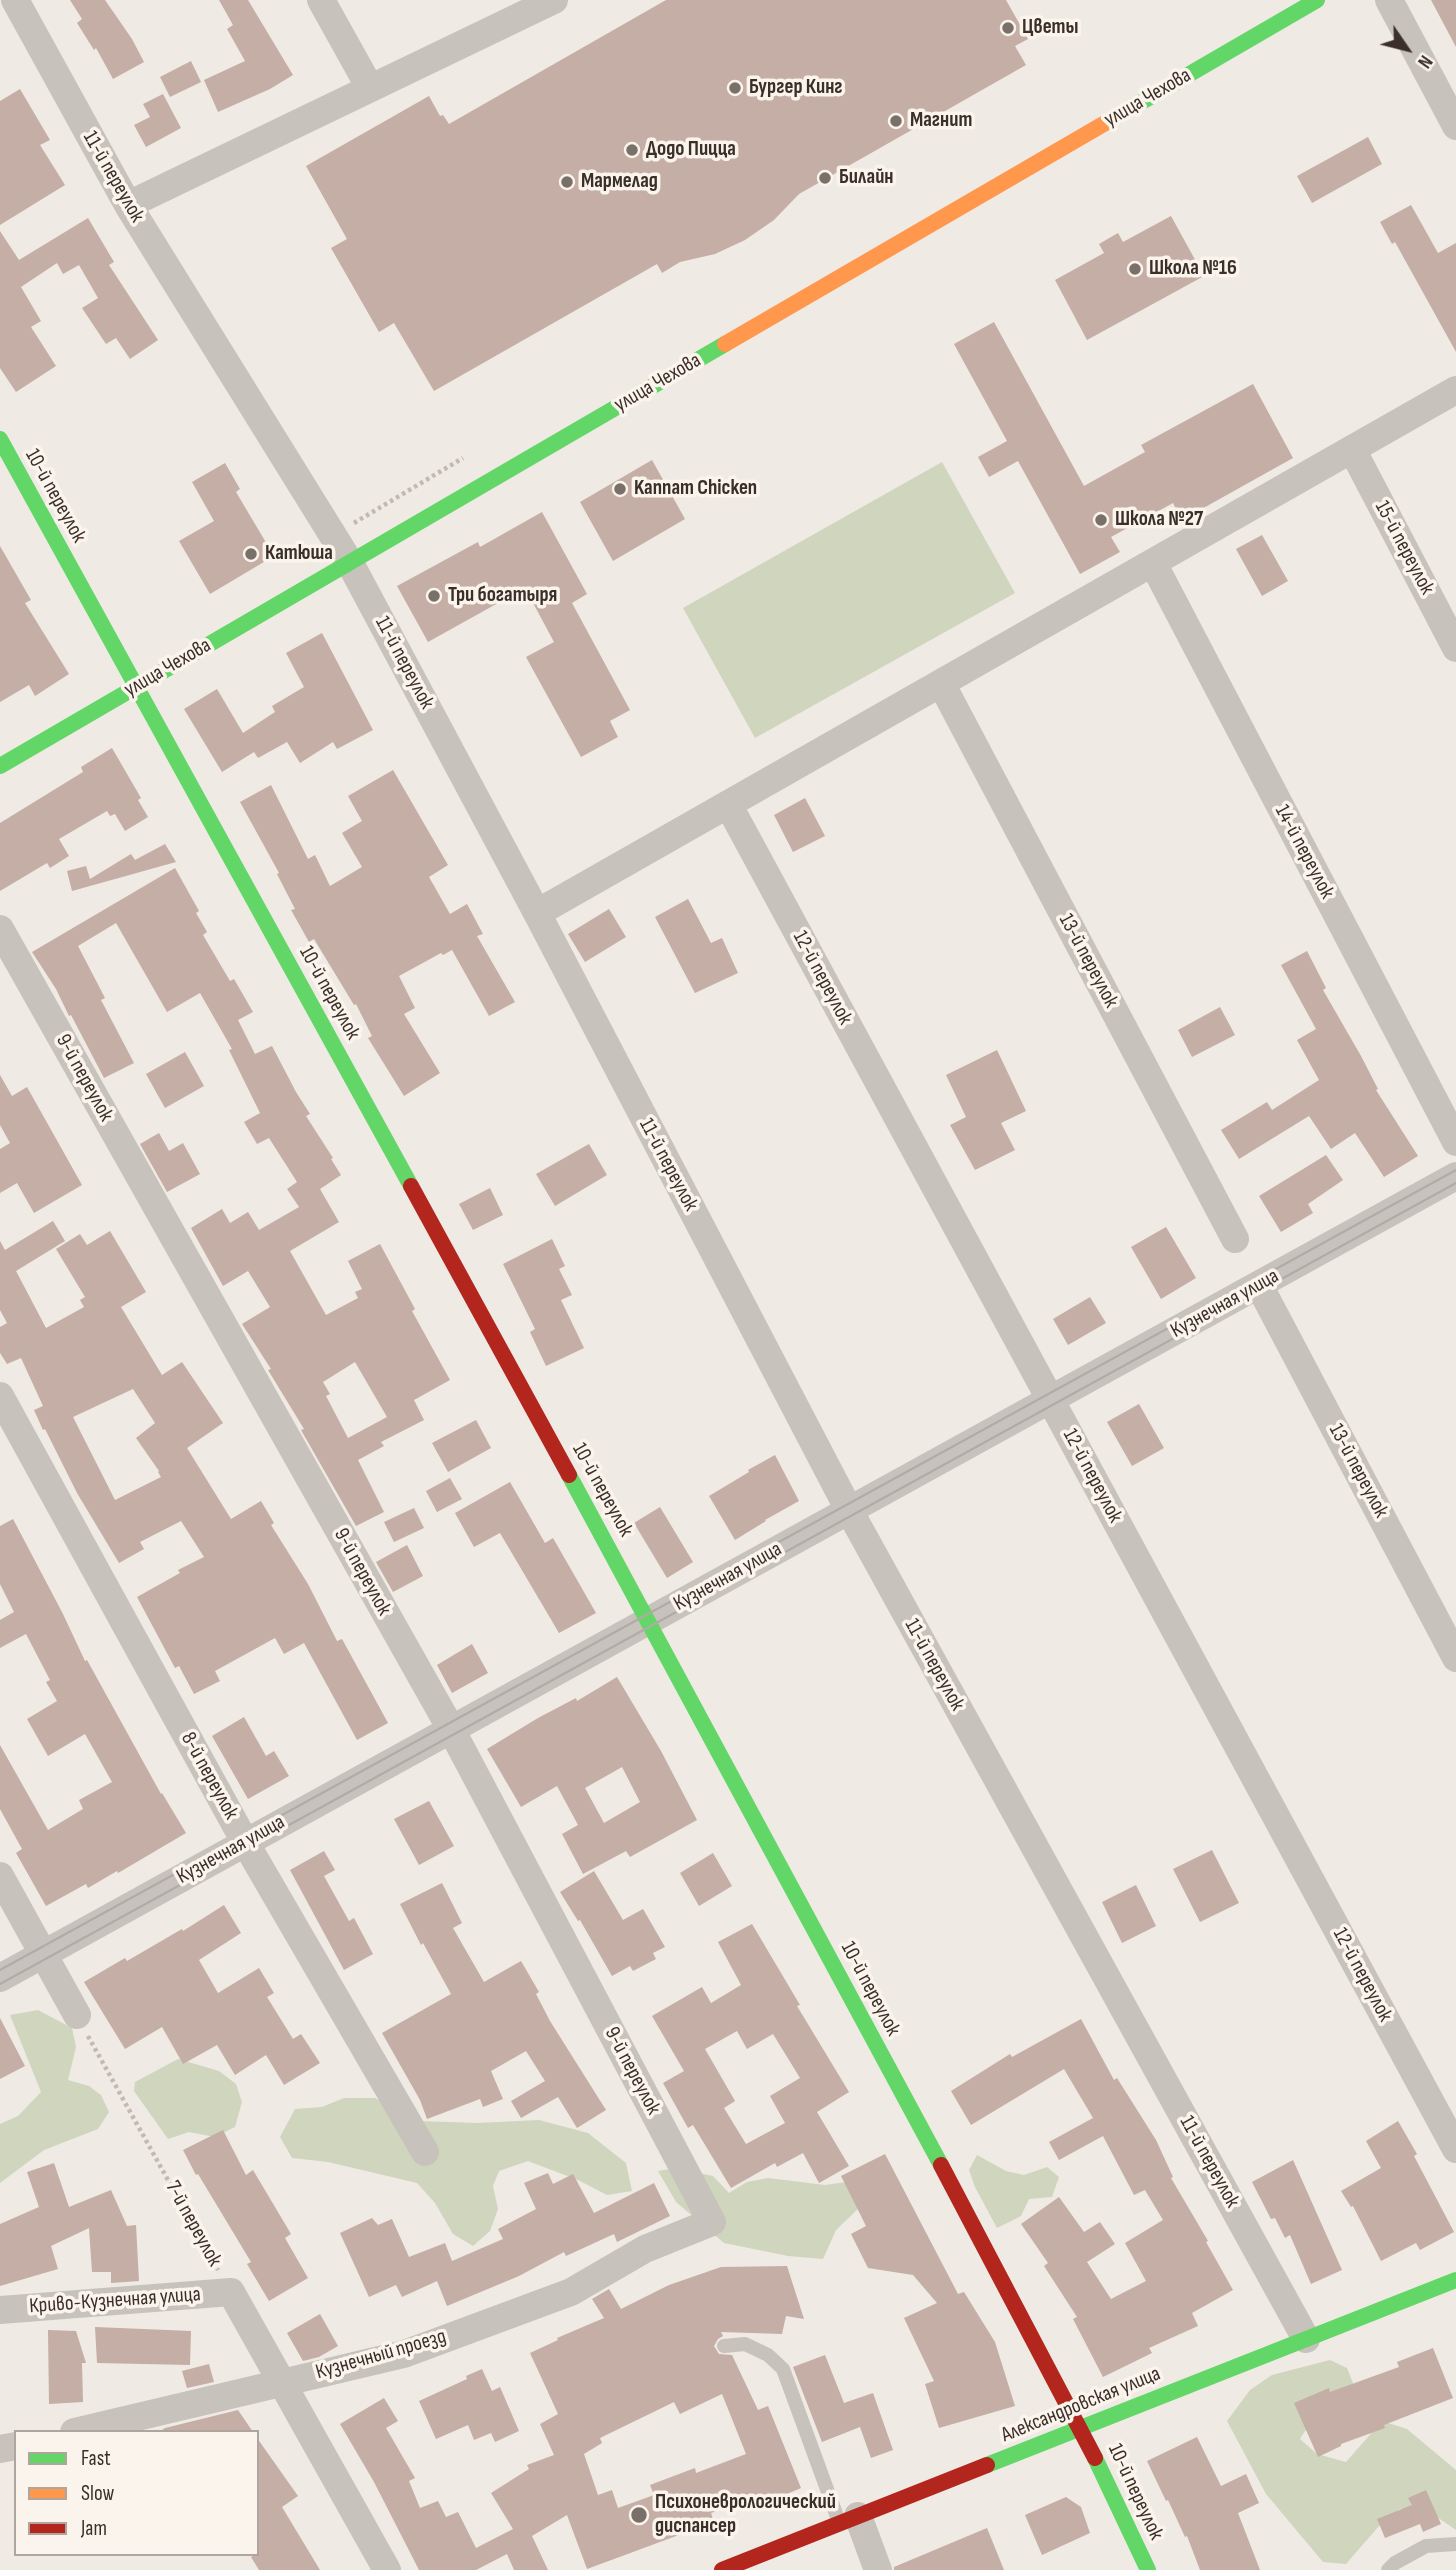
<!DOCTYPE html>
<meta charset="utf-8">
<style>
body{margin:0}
#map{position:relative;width:1456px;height:2570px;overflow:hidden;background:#efeae4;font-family:"Sofia Sans Condensed",sans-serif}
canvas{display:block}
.legend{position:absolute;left:14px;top:2430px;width:245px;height:126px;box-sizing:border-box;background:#fbf4ec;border:2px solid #aea59e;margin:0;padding:9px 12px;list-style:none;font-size:21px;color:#3a2f29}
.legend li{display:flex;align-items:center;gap:14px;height:35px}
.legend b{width:35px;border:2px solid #aea59e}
.north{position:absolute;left:1372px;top:14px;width:70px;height:70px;-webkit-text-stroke:5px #fbf4ec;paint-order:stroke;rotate:125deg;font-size:19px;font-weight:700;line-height:28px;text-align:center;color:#3a2f29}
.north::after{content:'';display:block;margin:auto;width:24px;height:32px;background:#3a2f29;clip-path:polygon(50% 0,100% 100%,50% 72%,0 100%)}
</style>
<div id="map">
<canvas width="1456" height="2570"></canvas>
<ul class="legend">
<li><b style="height:9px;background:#63d668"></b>Fast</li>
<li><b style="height:9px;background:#ff974d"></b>Slow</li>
<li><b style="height:9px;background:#b3261e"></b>Jam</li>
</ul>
<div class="north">N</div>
</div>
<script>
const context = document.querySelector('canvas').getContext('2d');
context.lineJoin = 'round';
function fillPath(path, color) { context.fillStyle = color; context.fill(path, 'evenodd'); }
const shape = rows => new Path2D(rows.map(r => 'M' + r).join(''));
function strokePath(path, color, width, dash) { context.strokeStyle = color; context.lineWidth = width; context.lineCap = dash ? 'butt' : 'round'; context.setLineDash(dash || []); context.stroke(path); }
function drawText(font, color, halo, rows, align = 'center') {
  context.font = font + ' "Sofia Sans Condensed",sans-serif'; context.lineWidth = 7; context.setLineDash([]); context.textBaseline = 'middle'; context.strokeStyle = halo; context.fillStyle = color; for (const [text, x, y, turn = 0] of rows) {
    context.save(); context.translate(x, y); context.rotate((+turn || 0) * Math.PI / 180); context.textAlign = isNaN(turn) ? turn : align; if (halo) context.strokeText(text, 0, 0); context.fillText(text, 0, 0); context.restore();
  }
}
const green = shape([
 [942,462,1015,593,755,738,683,608],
 [38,2010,72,2028,76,2047,68,2080,89,2086,101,2095,109,2112,98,2129,44,2150,0,2183,0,2124,18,2116,41,2092,10,2015],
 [178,2059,219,2071,236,2084,242,2102,235,2127,215,2137,189,2132,168,2139,134,2091,135,2082],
 [344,2098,375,2098,419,2121,477,2123,539,2120,588,2133,626,2163,632,2191,607,2195,578,2180,528,2161,499,2171,493,2186,498,2209,490,2231,473,2246,453,2234,435,2203,417,2183,328,2162,292,2158,280,2137,295,2109,322,2107],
 [977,2155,1006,2171,1024,2175,1047,2167,1059,2177,1052,2197,1029,2199,1021,2216,997,2228,975,2187,969,2170],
 [676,2168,713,2176,729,2193,747,2182,768,2178,825,2185,854,2181,861,2206,836,2230,823,2259,788,2256,724,2243,676,2202,658,2171],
 [1330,2360,1347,2368,1357,2393,1317,2412,1300,2439,1317,2454,1346,2462,1382,2421,1407,2429,1456,2470,1456,2530,1434,2515,1400,2509,1379,2526,1346,2564,1323,2562,1266,2494,1227,2421,1250,2390,1272,2375]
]);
const building = shape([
 [70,0,105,0,132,39,144,62,113,79,96,48,94,50,77,23,82,19],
 [219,0,248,0,293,75,270,89,218,112,204,80,245,61,227,29,233,25],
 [666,0,1006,0,1028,39,1015,46,1026,65,799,194,774,220,745,240,715,254,680,262,662,273,657,264,434,391,394,323,379,332,331,248,347,239,306,166,429,96,440,116,443,115,449,124],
 [1431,0,1456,0,1456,47],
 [191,61,201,82,170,97,160,77],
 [20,89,50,140,40,145,65,185,0,225,0,101],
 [163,94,181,128,146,147,134,125,150,117,143,104],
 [1368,137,1382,164,1312,203,1297,176],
 [1411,205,1438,253,1456,243,1456,352,1395,242,1392,244,1380,222],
 [1171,216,1204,276,1087,340,1055,280,1104,253,1099,244,1118,233,1123,242],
 [88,218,114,262,109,265,158,340,130,359,116,338,106,344,82,308,98,298,79,265,63,274,57,263,21,287,41,321,31,327,56,366,16,392,0,368,0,231,19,260],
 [994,322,1084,486,1145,452,1141,445,1253,384,1293,458,1182,520,1173,503,1111,537,1120,552,1080,574,1018,461,989,477,978,457,1007,441,954,344],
 [652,460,685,519,613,561,580,502],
 [225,463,240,489,236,492,274,556,210,594,179,541,214,521,192,482],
 [542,512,587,594,572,603,630,710,610,721,618,737,581,757,526,657,554,642,525,588,428,642,397,586,478,542,480,547],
 [1262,535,1288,581,1262,596,1236,549],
 [0,546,31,600,25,603,69,674,35,696,29,685,0,702],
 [322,633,373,730,337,749,333,742,300,763,287,742,258,758,254,752,222,772,184,709,217,689,243,733,275,712,272,706,304,687,286,653],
 [112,748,141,798,138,800,148,817,125,831,115,814,110,816,107,811,59,839,69,856,50,868,47,863,0,891,0,823,83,772,81,767],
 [393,770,448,865,429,877,450,914,467,904,483,934,477,936,515,1002,489,1016,452,950,443,955,441,953,399,976,415,1008,404,1014,440,1073,404,1096,368,1038,372,1036,356,1004,354,1005,314,939,309,942,291,910,295,909,277,874,279,873,240,802,271,785,308,859,315,855,330,886,362,867,342,833,362,821,348,796],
 [805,798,825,836,793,852,774,815],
 [165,844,176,862,72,891,67,871,86,866,90,879,131,854,135,860],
 [175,868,199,911,196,913,207,932,203,935,230,981,234,979,253,1012,238,1020,255,1054,272,1046,296,1092,310,1114,306,1116,333,1158,331,1159,341,1175,320,1189,339,1222,290,1251,326,1315,358,1298,355,1292,362,1289,348,1261,380,1244,415,1309,412,1311,450,1380,414,1400,424,1420,381,1442,384,1446,358,1460,384,1512,356,1526,301,1430,304,1429,268,1370,271,1369,242,1324,270,1307,248,1271,223,1286,191,1228,222,1209,230,1223,248,1212,259,1230,299,1207,287,1189,297,1182,269,1138,257,1144,244,1122,260,1113,229,1050,232,1049,200,993,167,1012,116,923,78,946,105,998,101,1000,134,1063,104,1078,71,1015,69,1016,56,989,32,952],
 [355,1362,387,1417,348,1438,326,1396,330,1394,323,1382],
 [688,899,711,943,722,938,738,973,695,993,655,917],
 [609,909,626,937,585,962,568,934],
 [1307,951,1326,988,1323,990,1361,1056,1378,1089,1376,1090,1418,1156,1384,1177,1355,1133,1331,1149,1309,1116,1239,1159,1221,1130,1267,1102,1272,1110,1319,1080,1297,1040,1316,1029,1281,965],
 [1220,1007,1235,1035,1192,1057,1178,1030],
 [997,1050,1026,1111,1001,1123,1015,1150,975,1170,950,1125,966,1117,946,1075],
 [185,1052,204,1086,165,1108,146,1074],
 [0,1075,12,1096,27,1087,82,1185,34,1213,17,1183,0,1193,0,1149,10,1143,0,1125],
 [159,1133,169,1151,183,1143,200,1174,167,1192,140,1144],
 [589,1144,607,1175,555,1206,536,1174],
 [1326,1155,1343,1180,1308,1204,1313,1213,1281,1232,1259,1196],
 [490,1188,503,1215,473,1230,459,1204],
 [53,1221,65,1241,16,1271,46,1328,84,1307,80,1300,85,1297,56,1249,80,1234,87,1245,110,1231,146,1292,121,1307,162,1375,182,1362,223,1423,187,1448,231,1519,261,1501,274,1523,271,1525,308,1584,337,1641,342,1639,388,1723,357,1740,304,1643,284,1654,275,1638,215,1671,220,1681,194,1694,179,1666,175,1668,137,1597,180,1573,178,1570,204,1557,181,1521,140,1542,144,1549,119,1563,77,1493,45,1429,43,1430,34,1410,43,1406,21,1358,7,1364,0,1353,0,1327,7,1323,0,1310,0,1241,5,1250],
 [133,1389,155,1423,136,1438,159,1471,158,1472,161,1477,115,1500,73,1417],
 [1166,1227,1196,1278,1161,1299,1131,1247],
 [552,1239,565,1266,559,1269,572,1295,561,1300,584,1348,546,1366,530,1332,535,1329,503,1264],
 [1090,1297,1106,1323,1068,1345,1053,1319],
 [1139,1404,1164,1448,1132,1466,1107,1422],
 [476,1420,491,1448,448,1472,432,1443],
 [775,1455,799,1501,765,1520,766,1521,735,1540,709,1496,749,1472,748,1470],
 [450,1478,462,1499,437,1512,426,1491],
 [510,1482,545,1543,553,1538,596,1613,559,1633,500,1533,474,1547,455,1513],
 [660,1507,693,1562,667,1578,634,1523],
 [414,1508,424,1528,394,1542,384,1522],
 [13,1519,63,1614,85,1661,87,1660,161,1794,162,1793,186,1833,118,1873,117,1871,88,1888,86,1884,46,1906,16,1853,22,1849,0,1809,0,1745,48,1830,83,1809,79,1800,112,1782,85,1734,48,1756,27,1719,57,1701,46,1682,50,1680,26,1634,0,1648,0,1620,14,1612,0,1584,0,1526],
 [407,1545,423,1576,393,1592,376,1562],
 [472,1644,488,1673,452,1693,437,1665],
 [617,1677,661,1751,697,1820,630,1857,626,1851,583,1874,562,1834,578,1825,557,1786,521,1807,487,1749,538,1718,576,1698,577,1701],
 [622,1767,640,1802,604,1823,585,1788],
 [244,1717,266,1756,274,1751,289,1776,248,1799,212,1736],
 [429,1801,454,1846,419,1865,394,1819],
 [1212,1850,1239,1903,1200,1922,1173,1869],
 [324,1851,335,1870,324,1876,349,1921,354,1918,373,1954,344,1970,290,1870],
 [713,1853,732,1886,699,1906,680,1873],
 [594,1871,623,1920,643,1909,665,1947,653,1953,656,1959,633,1971,630,1966,612,1976,580,1920,578,1921,560,1892],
 [442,1883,462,1923,453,1928,484,1982,521,1961,539,1992,536,1994,550,2021,606,2110,577,2128,558,2097,521,2118,511,2101,545,2081,526,2051,491,2071,503,2099,483,2107,480,2099,427,2119,420,2100,382,2033,451,1994,423,1943,421,1945,400,1904],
 [1136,1885,1156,1926,1122,1943,1102,1902],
 [224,1905,241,1933,199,1960,218,1993,259,1968,274,1993,267,1997,293,2039,301,2034,320,2063,284,2085,266,2055,235,2075,217,2045,183,2064,162,2027,125,2049,84,1982,125,1958,127,1961,182,1929,183,1931],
 [752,1924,800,2005,797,2006,849,2092,817,2112,849,2166,819,2183,803,2153,777,2167,775,2163,731,2188,693,2125,688,2128,663,2083,684,2071,652,2016,702,1987,711,2003,741,1985,718,1942],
 [737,2031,747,2049,773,2034,800,2078,770,2096,785,2123,746,2144,724,2108,735,2101,705,2049],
 [0,2018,25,2066,0,2079],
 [1081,2019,1114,2080,1117,2078,1156,2140,1173,2177,1171,2178,1208,2241,1206,2242,1233,2290,1192,2313,1198,2326,1149,2348,1152,2353,1103,2377,1073,2319,1077,2317,1044,2266,1048,2263,1021,2224,1059,2197,1084,2232,1100,2222,1115,2244,1087,2262,1111,2299,1146,2281,1125,2243,1163,2220,1145,2190,1134,2195,1103,2136,1059,2160,1049,2142,1093,2118,1064,2069,971,2125,951,2091,1010,2054,1012,2057],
 [1398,2121,1417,2154,1414,2156,1454,2232,1420,2250,1416,2243,1381,2261,1353,2206,1351,2207,1341,2191,1381,2168,1366,2141],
 [223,2130,246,2175,253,2170,291,2234,285,2238,308,2278,269,2301,247,2264,251,2262,198,2174,196,2175,183,2150],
 [885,2154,958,2294,964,2292,995,2342,1015,2406,939,2428,925,2384,934,2381,904,2318,937,2303,913,2275,868,2268,851,2234,866,2226,841,2176],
 [1293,2160,1342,2270,1311,2284,1290,2235,1285,2238,1275,2218,1271,2219,1252,2182],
 [54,2163,69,2207,111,2190,127,2226,136,2225,139,2281,111,2283,111,2272,92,2272,89,2228,51,2246,58,2269,0,2286,0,2224,39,2207,27,2172],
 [548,2173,553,2184,573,2174,594,2213,654,2183,670,2216,617,2242,614,2234,566,2256,564,2252,519,2276,447,2306,437,2281,402,2297,396,2285,369,2297,340,2233,372,2218,378,2225,392,2219,409,2257,445,2243,452,2261,503,2239,498,2229,536,2209,524,2183],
 [787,2266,804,2319,786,2316,782,2334,721,2332,723,2336,718,2339,714,2346,719,2354,732,2355,758,2410,768,2406,801,2488,766,2503,763,2494,711,2513,714,2522,587,2569,567,2515,532,2536,548,2570,514,2570,507,2554,476,2570,419,2570,374,2482,340,2424,384,2398,398,2421,386,2428,415,2478,409,2481,420,2508,438,2501,446,2517,458,2512,476,2548,513,2529,491,2493,529,2469,527,2465,554,2455,540,2424,558,2414,530,2353,558,2340,557,2338,604,2318,592,2299,609,2289,621,2309,669,2285,721,2267],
 [722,2394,746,2454,696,2473,695,2468,650,2485,654,2495,618,2508,612,2490,598,2495,584,2454,602,2443,600,2438,674,2402,680,2414],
 [320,2314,338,2346,319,2357,303,2361,287,2333],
 [95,2327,191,2331,190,2365,97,2363],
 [48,2330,76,2331,86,2363,82,2363,83,2402,49,2404],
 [1433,2348,1453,2398,1384,2425,1385,2428,1341,2444,1341,2446,1318,2457,1294,2403,1329,2388,1330,2392,1399,2367,1397,2362],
 [825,2355,844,2403,873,2393,893,2450,871,2458,860,2427,822,2442,793,2367],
 [209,2364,214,2382,187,2388,182,2371],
 [482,2369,492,2391,500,2387,519,2431,495,2442,491,2433,474,2440,468,2425,436,2439,419,2401,467,2379,466,2376],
 [238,2410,253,2432,159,2432,165,2428],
 [1197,2437,1221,2486,1246,2474,1259,2503,1238,2513,1260,2570,1200,2570,1187,2536,1185,2537,1168,2500,1166,2501,1147,2461],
 [257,2438,298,2496,282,2507,320,2570,259,2570,251,2557,257,2554],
 [1426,2490,1441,2524,1423,2532,1420,2524,1385,2538,1377,2519,1412,2505,1408,2498],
 [1066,2497,1081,2507,1090,2533,1042,2555,1025,2515],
 [987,2528,1004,2570,894,2570,894,2567]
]);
const path = shape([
 [354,523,463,458],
 [88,2036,218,2270]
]);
const lane = shape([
 [724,2346,745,2344,768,2355,783,2369,839,2522],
 [1388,2570,1395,2563,1426,2546,1456,2544]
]);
const street = shape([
 [15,0,128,205,350,563,537,913,849,1510,1306,2339],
 [321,0,370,88],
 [1389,0,1456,126],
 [128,205,554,0],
 [1352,449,1456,648],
 [1153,563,1456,1142],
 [941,683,1235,1239],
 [728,804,1456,2149],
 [537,913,1456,390],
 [0,929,451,1729,712,2222,645,2249,571,2292,404,2354,74,2432],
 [1259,1285,1456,1658],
 [0,1396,245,1842,425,2152],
 [0,1876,77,2015],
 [0,1978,1456,1176],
 [0,2310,231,2292,387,2570],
 [0,2449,16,2446],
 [858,2516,878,2570]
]);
const fast = shape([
 [1107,122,1317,0],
 [0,439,411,1186],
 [0,766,725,344],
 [569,1475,941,2165],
 [1095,2458,1148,2570],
 [987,2465,1456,2280]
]);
const slow = shape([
 [725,344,1107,122]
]);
const jam = shape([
 [411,1186,569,1475],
 [941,2165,1095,2458],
 [722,2570,987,2465]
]);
const tram = shape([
 [0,1970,1456,1170],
 [0,1984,1456,1183]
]);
const markers = [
 [1008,28,7,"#79706a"],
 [735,88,7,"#79706a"],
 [896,121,7,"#79706a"],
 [632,150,7,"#79706a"],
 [825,178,7,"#79706a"],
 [567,182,7,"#79706a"],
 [1135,269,7,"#79706a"],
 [620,489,7,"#79706a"],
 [1101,520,7,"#79706a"],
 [251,554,7,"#79706a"],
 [434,596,7,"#79706a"],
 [639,2515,9,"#79706a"]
];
const poiNames = [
 ["Цветы",1022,28],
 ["Бургер Кинг",749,88],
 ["Магнит",910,121],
 ["Додо Пицца",646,150],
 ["Билайн",839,178],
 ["Мармелад",581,182],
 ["Школа №16",1149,269],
 ["Kannam Chicken",634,489],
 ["Школа №27",1115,520],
 ["Катюша",265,554],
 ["Три богатыря",448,596],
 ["Психоневрологический",655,2503],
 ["диспансер",655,2527]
];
const streetNames = [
 ["улица Чехова",1148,98,-30],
 ["11-й переулок",113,177,60],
 ["улица Чехова",658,383,-30],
 ["10-й переулок",55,496,61],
 ["15-й переулок",1404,548,62],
 ["11-й переулок",404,663,62],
 ["улица Чехова",168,668,-30],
 ["14-й переулок",1304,852,62],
 ["13-й переулок",1088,961,62],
 ["12-й переулок",822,978,62],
 ["10-й переулок",329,993,61],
 ["9-й переулок",84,1078,61],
 ["11-й переулок",668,1165,62],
 ["Кузнечная улица",1225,1304,-29],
 ["13-й переулок",1358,1471,62],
 ["12-й переулок",1092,1476,62],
 ["10-й переулок",602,1490,61],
 ["9-й переулок",362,1572,61],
 ["Кузнечная улица",728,1577,-29],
 ["11-й переулок",934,1665,61],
 ["8-й переулок",209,1776,61],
 ["Кузнечная улица",231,1850,-29],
 ["12-й переулок",1362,1975,62],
 ["10-й переулок",870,1989,62],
 ["9-й переулок",632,2071,62],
 ["11-й переулок",1209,2162,61],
 ["7-й переулок",193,2224,61],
 ["Криво-Кузнечная улица",115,2301,-4],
 ["Кузнечный проезд",381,2355,-16],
 ["Александровская улица",1081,2405,-22],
 ["10-й переулок",1135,2492,65]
];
fillPath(green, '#d0d5bd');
fillPath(building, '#c4aea5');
strokePath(path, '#c1bab4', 4.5, [3.5, 3.5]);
strokePath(lane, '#c8c2bc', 14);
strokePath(street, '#c8c2bc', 28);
strokePath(fast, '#63d668', 16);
strokePath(slow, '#ff974d', 16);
strokePath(jam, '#b3261e', 16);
strokePath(tram, '#b0aba6', 2);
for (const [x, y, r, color] of markers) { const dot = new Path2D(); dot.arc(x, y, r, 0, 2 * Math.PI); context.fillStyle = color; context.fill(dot); strokePath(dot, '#fbf4ec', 2.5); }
drawText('bold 21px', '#3a2f29', '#fbf4ec', poiNames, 'left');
drawText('21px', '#3a2f29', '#fbf4ec', streetNames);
</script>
